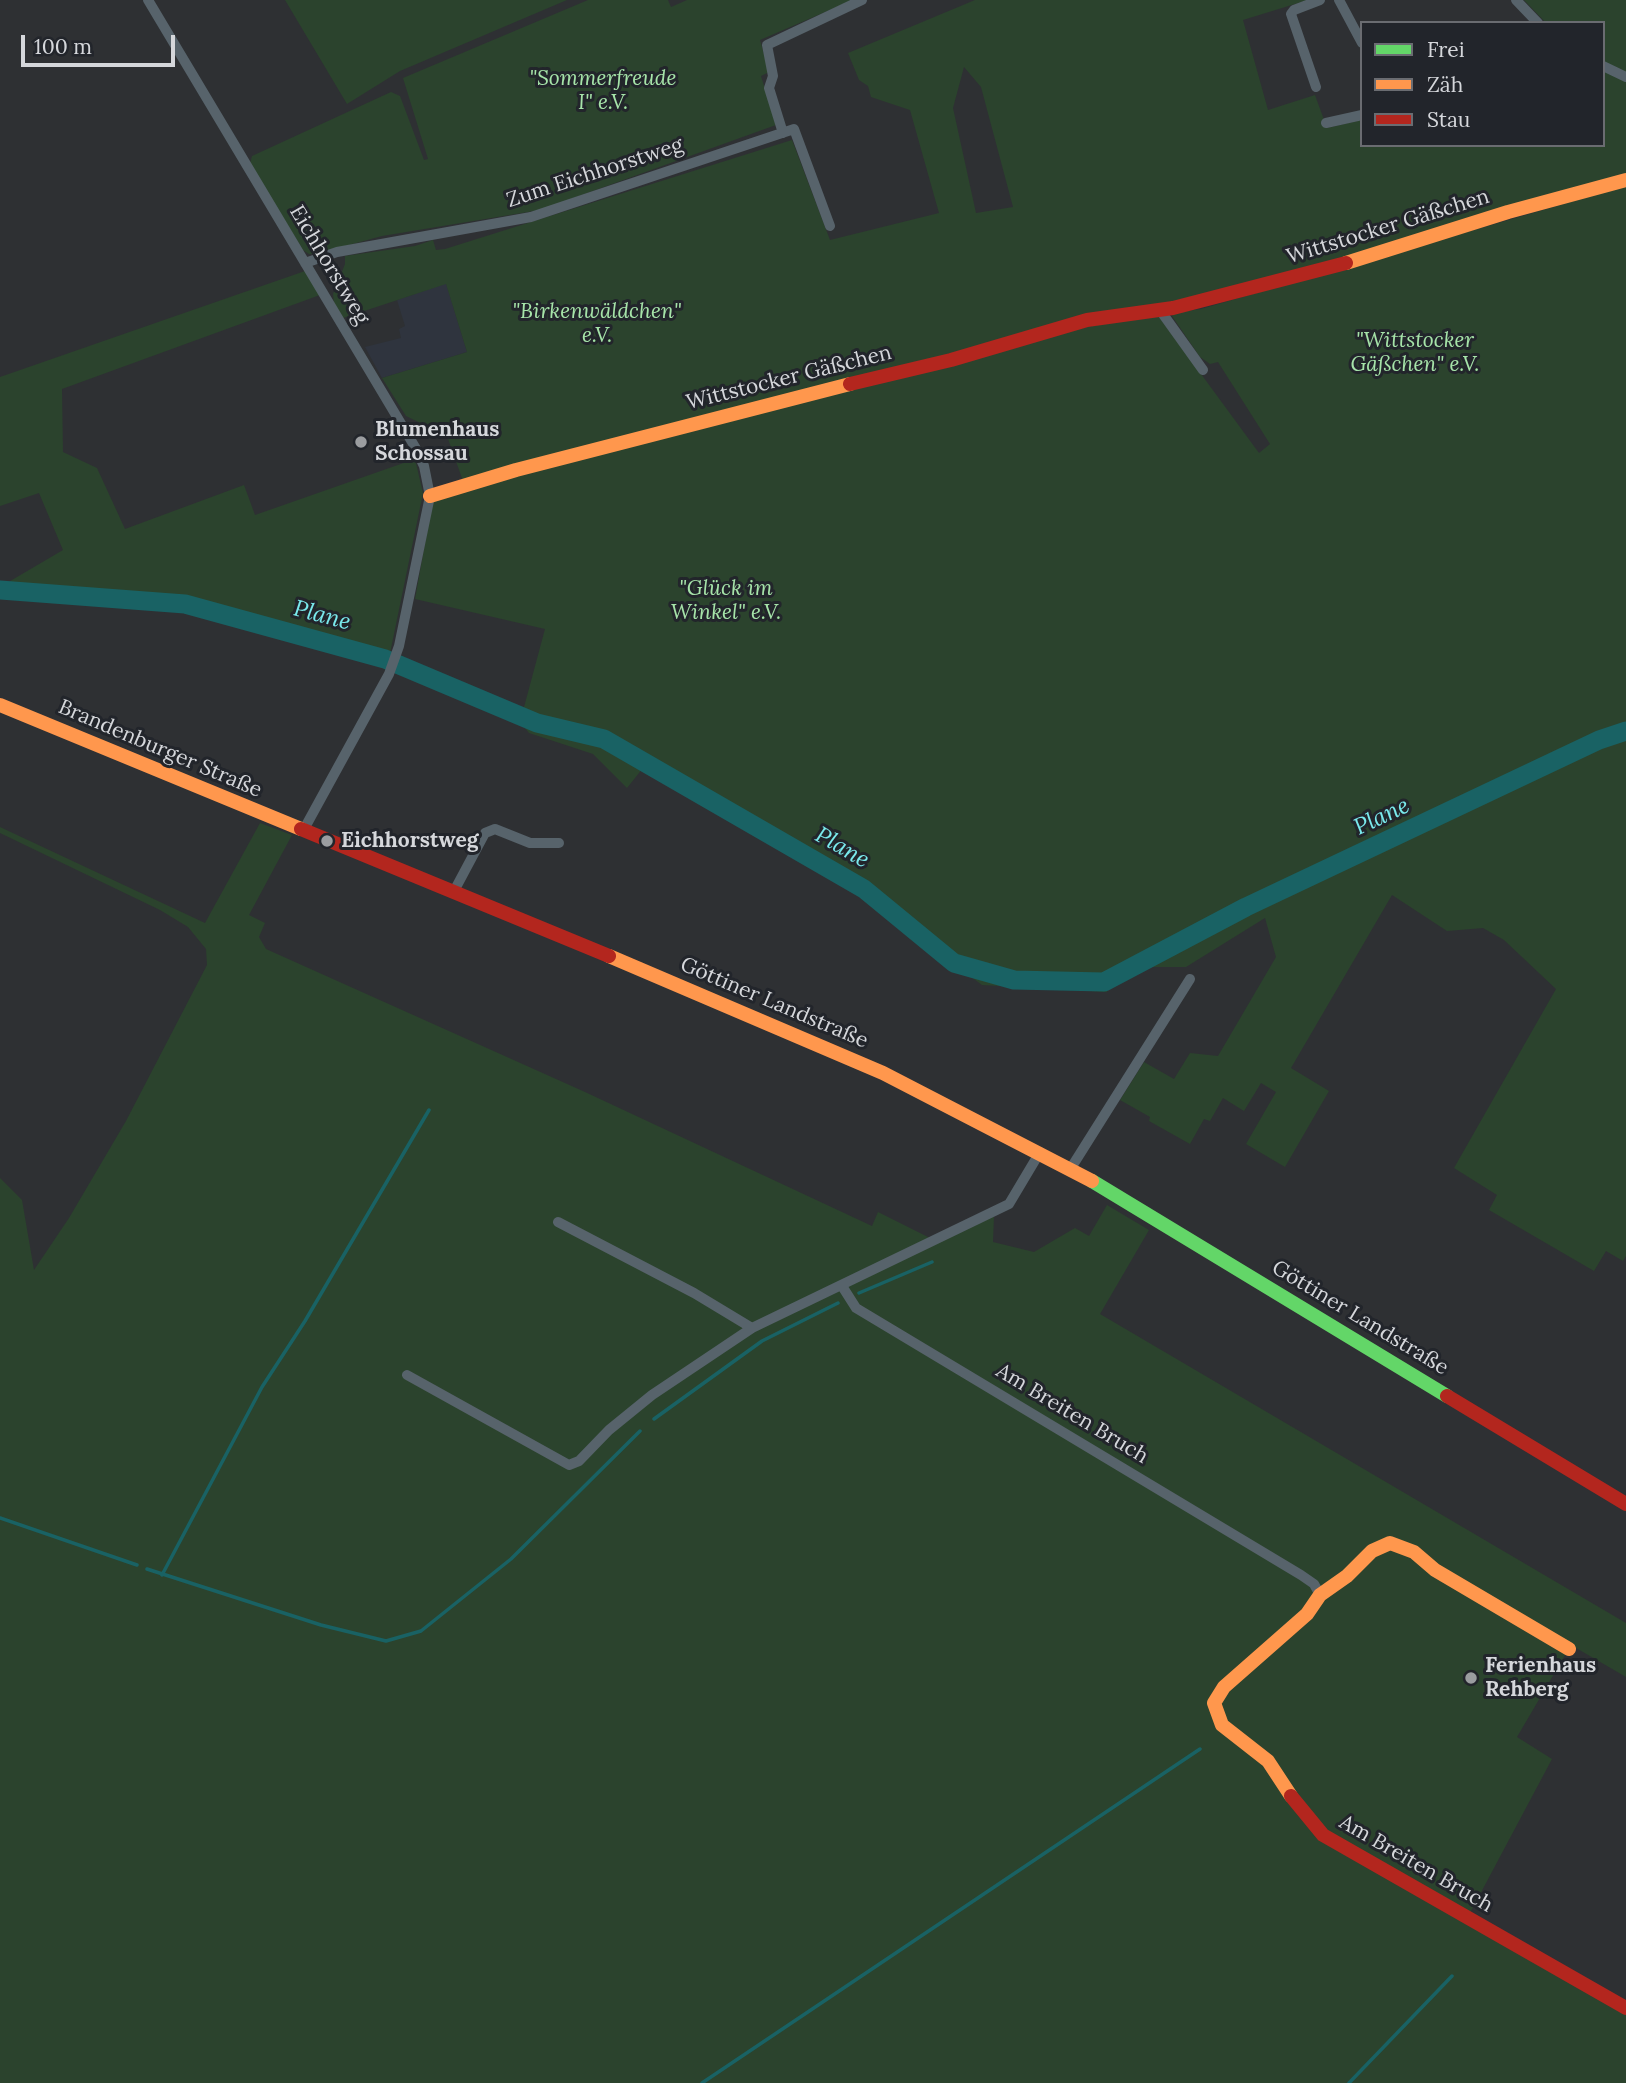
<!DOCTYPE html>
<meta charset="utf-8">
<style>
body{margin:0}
#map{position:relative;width:1626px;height:2083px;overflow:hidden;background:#2e3033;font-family:Lora,serif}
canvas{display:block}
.legend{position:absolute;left:1360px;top:21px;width:245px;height:126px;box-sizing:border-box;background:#22252b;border:2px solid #6a6c71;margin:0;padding:9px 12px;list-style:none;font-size:21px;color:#d5d7db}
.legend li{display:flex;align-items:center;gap:14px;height:35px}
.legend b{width:35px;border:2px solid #6a6c71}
.scale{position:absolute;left:21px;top:35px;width:154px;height:32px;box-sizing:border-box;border:4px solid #d5d7db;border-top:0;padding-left:9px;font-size:21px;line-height:24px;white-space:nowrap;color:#d5d7db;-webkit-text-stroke:5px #22252b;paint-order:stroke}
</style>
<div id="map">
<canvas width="1626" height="2083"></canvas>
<ul class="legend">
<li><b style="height:9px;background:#63d668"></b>Frei</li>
<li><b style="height:9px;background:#ff974d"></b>Zäh</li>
<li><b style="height:9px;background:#b3261e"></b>Stau</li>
</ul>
<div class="scale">100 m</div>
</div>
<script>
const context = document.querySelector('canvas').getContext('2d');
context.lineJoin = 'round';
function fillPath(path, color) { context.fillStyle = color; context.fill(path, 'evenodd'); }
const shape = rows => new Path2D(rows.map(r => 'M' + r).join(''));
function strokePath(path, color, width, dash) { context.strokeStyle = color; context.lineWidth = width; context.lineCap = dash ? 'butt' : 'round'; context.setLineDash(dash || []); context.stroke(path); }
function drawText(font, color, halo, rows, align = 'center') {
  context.font = font + ' Lora,serif'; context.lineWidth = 6; context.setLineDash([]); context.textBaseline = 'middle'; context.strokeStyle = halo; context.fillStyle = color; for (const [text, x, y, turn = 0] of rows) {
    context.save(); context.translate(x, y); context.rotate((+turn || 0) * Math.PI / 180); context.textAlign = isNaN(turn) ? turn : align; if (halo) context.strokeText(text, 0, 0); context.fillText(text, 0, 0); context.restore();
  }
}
const built = shape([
 [446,283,467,352,382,378,365,347,401,338,399,329,405,326,397,300]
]);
const green = shape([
 [285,0,567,0,400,71,347,104],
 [588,0,668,0,671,7,687,0,853,0,760,40,769,72,761,76,776,125,540,210,382,236,316,254,309,254,303,250,250,164,252,156,391,92,400,96,424,160,428,159,403,78],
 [975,0,1308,0,1243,20,1268,110,1315,95,1327,128,1362,120,1362,145,1603,145,1603,23,1546,23,1524,0,1626,0,1626,175,1316,267,950,355,463,481,447,436,406,416,382,378,467,352,446,284,343,318,334,303,333,294,345,264,345,256,415,246,433,240,436,250,445,249,792,140,830,240,939,213,910,110,871,97,868,86,859,80,848,53],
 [964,67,981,87,1013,207,976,213,953,108],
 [1626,186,1626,730,1599,740,1626,732,1626,1256,1623,1261,1606,1251,1594,1271,1489,1210,1497,1195,1454,1168,1556,989,1504,940,1483,928,1447,931,1392,895,1291,1068,1329,1091,1285,1167,1246,1144,1276,1092,1261,1083,1244,1111,1223,1098,1210,1121,1204,1119,1190,1144,1149,1121,1150,1117,1120,1100,1144,1062,1174,1079,1190,1053,1218,1056,1276,957,1265,918,1186,967,1142,967,1108,982,1107,992,982,985,887,914,757,830,643,768,627,788,593,754,529,733,520,722,545,629,415,599,433,499,466,488,1036,338,1153,313,1160,318,1259,453,1270,444,1218,362,1210,364,1200,357,1172,316,1173,313,1201,309],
 [305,271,320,295,62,389,63,452,97,468,125,529,244,485,255,515,415,459,423,493,388,663,185,605,0,595,0,587,63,550,39,493,0,506,0,377],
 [260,823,292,835,249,915,265,923,259,937,266,949,585,1092,872,1226,878,1212,938,1242,994,1216,993,1242,1034,1252,1075,1228,1089,1236,1107,1205,1149,1230,1100,1314,1626,1623,1626,1677,1571,1645,1517,1737,1552,1759,1469,1915,1626,2015,1626,2083,0,2083,0,1178,22,1200,34,1270,69,1218,126,1121,207,965,206,949,188,927,160,910,0,833,0,827,205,923]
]);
const stream = shape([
 [859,1293,932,1262],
 [654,1419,762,1341,838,1303],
 [0,1518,137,1565],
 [147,1569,321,1625,386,1641,421,1631,511,1559,640,1431],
 [162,1575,262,1387,305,1321,429,1110],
 [702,2083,1200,1749],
 [1349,2083,1452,1976]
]);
const river = shape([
 [0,590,185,604,385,659,537,723,604,739,864,889,954,963,1014,980,1104,982,1246,907,1599,740,1626,731]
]);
const street = shape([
 [148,0,415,447,424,466,430,496,399,646,389,674,303,831],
 [1339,0,1362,43],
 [1516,0,1538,23],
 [1603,66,1626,77],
 [1316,87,1291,14,1294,10,1320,0],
 [1326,123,1362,115],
 [783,133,769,88,773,76,767,45,862,0],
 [305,263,337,252,531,217,794,129,830,226],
 [1160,310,1203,370],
 [453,893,485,833,495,829,530,843,559,843],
 [1071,1168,1190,979],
 [558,1222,694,1293,752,1328],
 [842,1286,856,1308,1301,1575,1314,1584,1320,1595],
 [407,1375,569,1465,579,1461,609,1430,652,1395,752,1328,1009,1204,1040,1152]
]);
const fast = shape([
 [1092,1181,1447,1396]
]);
const slow = shape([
 [1346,263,1508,212,1626,180],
 [430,496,516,470,850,384],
 [0,705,301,829],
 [609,956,883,1073,1092,1181],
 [1291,1796,1268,1761,1222,1725,1214,1703,1224,1687,1307,1614,1320,1595,1347,1576,1372,1551,1390,1543,1414,1552,1435,1570,1569,1649]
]);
const jam = shape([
 [850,384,951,360,1087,320,1173,308,1346,263],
 [301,829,609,956],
 [1447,1396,1626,1504],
 [1291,1796,1323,1835,1626,2008]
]);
const markers = [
 [361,442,7,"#9b9da0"],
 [327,841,7,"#9b9da0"],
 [1471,1678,7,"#9b9da0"]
];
const parkNames = [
 ["\"Sommerfreude",603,79],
 ["I\" e.V.",603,103],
 ["\"Birkenwäldchen\"",597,312],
 ["e.V.",597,336],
 ["\"Wittstocker",1415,341],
 ["Gäßchen\" e.V.",1415,365],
 ["\"Glück im",726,589],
 ["Winkel\" e.V.",726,613]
];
const streetNames = [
 ["Zum Eichhorstweg",595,173,-18],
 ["Wittstocker Gäßchen",1388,227,-17],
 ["Eichhorstweg",329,265,59],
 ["Wittstocker Gäßchen",789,378,-14],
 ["Brandenburger Straße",160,749,23],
 ["Göttiner Landstraße",774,1003,23],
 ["Göttiner Landstraße",1360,1318,31],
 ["Am Breiten Bruch",1072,1414,31],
 ["Am Breiten Bruch",1416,1864,30]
];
const poiNames = [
 ["Blumenhaus",375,430],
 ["Schossau",375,454],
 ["Eichhorstweg",341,841],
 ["Ferienhaus",1485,1666],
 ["Rehberg",1485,1690]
];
const waterNames = [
 ["Plane",322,616,15],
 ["Plane",1382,817,-25],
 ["Plane",842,848,30]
];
fillPath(built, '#2f343e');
fillPath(green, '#2b432d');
strokePath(stream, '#196264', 3.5);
strokePath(river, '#196264', 19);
strokePath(street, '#57636b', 10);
strokePath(fast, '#63d668', 14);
strokePath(slow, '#ff974d', 14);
strokePath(jam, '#b3261e', 14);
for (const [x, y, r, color] of markers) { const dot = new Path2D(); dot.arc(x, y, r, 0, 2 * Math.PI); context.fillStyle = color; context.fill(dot); strokePath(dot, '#22252b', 2.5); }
drawText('italic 21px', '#a6e4a9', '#22252b', parkNames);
drawText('21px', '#d5d7db', '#22252b', streetNames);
drawText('bold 21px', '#d5d7db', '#22252b', poiNames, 'left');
drawText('italic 23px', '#7aeaed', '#22252b', waterNames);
</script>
